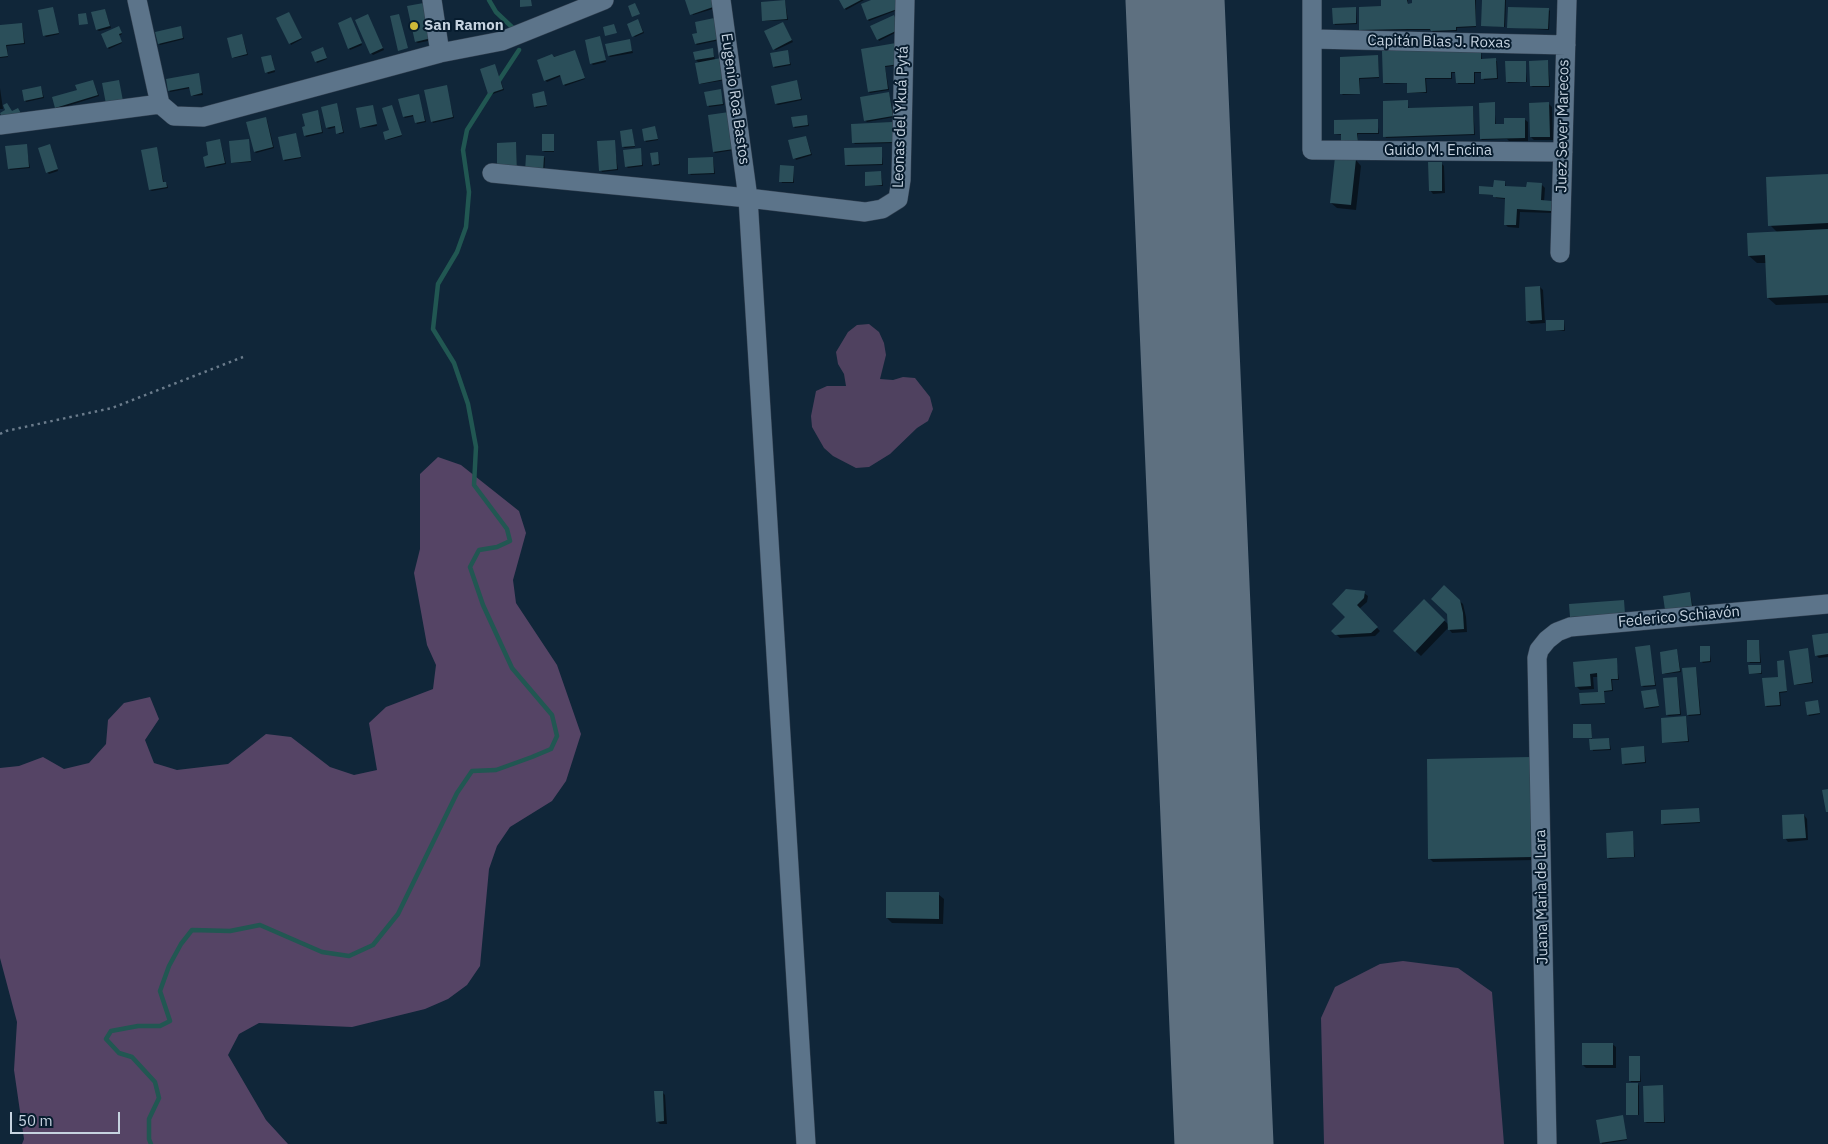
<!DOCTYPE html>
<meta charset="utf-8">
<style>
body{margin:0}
#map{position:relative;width:1828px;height:1144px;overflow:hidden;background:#102639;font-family:"IBM Plex Sans",sans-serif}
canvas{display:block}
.scale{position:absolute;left:10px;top:1112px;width:110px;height:22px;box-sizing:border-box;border:2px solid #c6d3e0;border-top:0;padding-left:6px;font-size:15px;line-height:18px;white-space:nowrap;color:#c6d3e0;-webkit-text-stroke:4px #071c2e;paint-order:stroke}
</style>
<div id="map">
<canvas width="1828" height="1144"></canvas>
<div class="scale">50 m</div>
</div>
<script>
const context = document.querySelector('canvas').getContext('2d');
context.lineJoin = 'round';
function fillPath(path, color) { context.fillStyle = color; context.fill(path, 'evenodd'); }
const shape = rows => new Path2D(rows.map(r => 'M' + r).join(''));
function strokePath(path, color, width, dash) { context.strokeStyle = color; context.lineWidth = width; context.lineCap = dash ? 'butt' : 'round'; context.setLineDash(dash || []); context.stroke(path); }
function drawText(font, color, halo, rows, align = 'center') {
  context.font = font + ' "IBM Plex Sans",sans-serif'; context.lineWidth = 4; context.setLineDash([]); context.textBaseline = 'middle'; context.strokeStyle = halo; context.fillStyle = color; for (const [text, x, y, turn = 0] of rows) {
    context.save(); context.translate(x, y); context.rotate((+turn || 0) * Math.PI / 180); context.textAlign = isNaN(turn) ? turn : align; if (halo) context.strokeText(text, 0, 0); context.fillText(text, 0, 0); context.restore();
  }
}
const green = shape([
 [869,324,879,332,884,343,886,355,880,379,893,380,903,377,915,378,930,397,933,409,928,421,917,428,890,454,869,467,856,468,833,456,824,448,812,427,811,416,816,391,827,386,846,386,844,374,838,364,836,352,848,332,857,325],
 [1403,961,1458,968,1492,992,1504,1144,1324,1144,1321,1018,1335,987,1380,964]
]);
const forest = shape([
 [438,457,461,465,519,511,526,533,513,580,516,603,557,665,581,734,566,781,552,801,510,827,497,846,489,869,480,966,467,985,448,999,425,1009,352,1027,259,1023,239,1034,228,1055,266,1120,288,1144,22,1144,24,1139,14,1070,17,1022,0,958,0,768,19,766,43,757,64,769,89,763,106,744,108,720,124,703,150,697,159,719,145,740,154,763,177,770,228,764,266,734,291,737,330,767,354,775,377,770,369,723,386,707,433,689,436,665,427,645,414,573,420,549,420,474]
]);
const shadow = shape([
 [687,0,716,8,693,15],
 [840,0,864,0,846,10],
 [875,0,900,9,869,21,868,20],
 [1382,0,1408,0,1408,5,1414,5,1414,0,1476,0,1476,27,1457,28,1457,31,1433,32,1431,30,1410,30,1362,31,1361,30,1382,8],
 [1483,0,1506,0,1505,27,1482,25],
 [785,1,788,20,765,21,764,20],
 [429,4,437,39,418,43,416,42],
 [52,8,59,34,46,37,44,35],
 [1356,8,1357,24,1335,25,1334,23],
 [105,10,111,28,99,31,97,30],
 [1549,10,1550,11,1549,30,1508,27],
 [290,15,302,39,291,45,278,19],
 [368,16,384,50,373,55,371,53],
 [893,16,901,30,879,41,878,39],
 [718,18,720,40,697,45,696,44,699,34],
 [351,19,362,45,350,50,349,48],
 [639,22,644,33,635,37,634,36],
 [783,23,793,42,776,50,774,49],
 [22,24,25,44,7,46,8,57,0,58,0,26],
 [180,27,184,39,160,45,159,44],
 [120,29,122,34,119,36,122,43,109,49,108,48],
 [242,35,248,55,234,58,233,57],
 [600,38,606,62,593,65,591,63],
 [629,41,633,53,610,57,609,56],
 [324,50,327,59,317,63,316,61],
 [713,50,715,60,726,80,701,84,699,63,696,60],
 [862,50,900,65,885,67,889,90,870,93,869,92],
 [1481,50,1482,60,1497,61,1498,79,1484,80,1482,73,1475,73,1475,84,1458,84,1457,73,1452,73,1452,79,1426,79,1427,93,1409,93,1408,83,1386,84,1384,83],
 [575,51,585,79,565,86,561,76,547,82,545,80,553,57],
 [787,52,791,65,775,68,774,67],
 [272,57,275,72,268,74,267,72],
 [1378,57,1379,78,1360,79,1360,94,1343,95,1342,94],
 [1525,62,1527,82,1508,83,1507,81],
 [1548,62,1550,87,1533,87,1531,86],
 [495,66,504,90,490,95,489,93],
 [198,75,203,95,193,96,191,88,170,92,169,90],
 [93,81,99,96,58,109,56,108,53,98,78,90],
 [797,82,802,100,778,105,776,104],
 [41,87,44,98,26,102,25,100],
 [446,87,454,118,433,123,432,121],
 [0,88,3,109,0,109],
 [720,90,724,105,709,107,706,93],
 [544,93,547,106,536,108,535,106],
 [889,94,894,117,867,122,865,120],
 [418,95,426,122,417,124,414,116,405,118,404,117],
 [1407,102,1409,109,1473,107,1475,135,1386,138,1385,136],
 [1494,103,1496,126,1505,125,1524,119,1528,122,1528,141,1509,141,1507,139,1482,140,1481,139],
 [1549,104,1552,107,1553,140,1534,140,1531,137],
 [337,105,344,133,339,134,336,127,329,129,327,128],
 [392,106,402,136,388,140,387,139,390,131],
 [373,107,377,126,362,128,361,127],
 [318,112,323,133,306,137,305,135,306,127],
 [710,116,734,150,715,153,714,152],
 [806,116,809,126,795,128,794,127],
 [267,120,274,148,256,153,255,152],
 [1377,120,1379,134,1358,134,1358,143,1342,135,1335,134],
 [892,124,893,143,855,144,853,142],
 [655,128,658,140,646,142,645,140],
 [632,130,635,147,625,148,623,147],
 [296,135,301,158,285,161,284,160],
 [553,136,554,152,545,152,543,151],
 [806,137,812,155,796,160,795,158],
 [220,140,226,164,207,168,206,167,210,156],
 [248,141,251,162,233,163,232,162],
 [614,141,618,170,602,172,601,170],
 [516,144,517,172,500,172],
 [26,145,30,168,10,170,9,168],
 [51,147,58,171,49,174,47,172],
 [156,148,164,183,167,184,168,188,152,191,150,190],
 [881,148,883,165,848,166,846,165],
 [640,150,643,166,628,168,626,166],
 [657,153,660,165,654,166,653,165],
 [544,157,545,158,544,174,528,173],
 [713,158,715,174,691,175,690,174],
 [1356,160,1361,166,1356,210,1337,208,1331,203],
 [1441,163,1444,166,1445,193,1433,194,1430,190],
 [793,167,794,183,782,183,781,181],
 [881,173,883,186,866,185],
 [1828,175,1828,303,1776,305,1768,298,1767,263,1757,263,1749,256,1778,233,1770,225],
 [1505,182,1506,187,1528,188,1541,184,1545,188,1544,202,1551,202,1555,205,1554,213,1520,212,1519,228,1508,227,1505,224,1506,199,1496,198,1494,195,1480,194],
 [1540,287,1543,290,1545,323,1531,324,1527,321],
 [1564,321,1565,331,1547,330],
 [1444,587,1463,604,1466,617,1467,632,1452,633,1448,628,1421,656,1394,631,1424,601,1449,625],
 [1364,593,1368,596,1367,602,1359,609,1380,631,1375,636,1340,638,1333,631,1347,617],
 [1690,593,1693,607,1667,611],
 [1828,634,1828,657,1819,658,1816,655],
 [1759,641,1761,663,1750,663,1749,661],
 [1649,646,1656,686,1644,687,1642,686],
 [1709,647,1711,662,1703,663,1701,661],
 [1807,649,1813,683,1797,685,1795,684],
 [1677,651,1681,672,1665,674,1664,673],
 [1616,659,1619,680,1612,680,1613,691,1604,692,1605,704,1582,705,1581,704,1600,693,1598,677,1593,677,1594,689,1580,690,1577,687,1575,663],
 [1784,661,1787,692,1780,693,1781,706,1767,707,1766,706,1780,678],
 [1760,666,1762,674,1750,673],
 [1696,668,1701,715,1689,716,1688,715],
 [1677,678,1681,715,1669,716,1667,715],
 [1656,690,1659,707,1646,709,1645,708],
 [1817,701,1820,714,1809,716,1808,714],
 [1686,718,1689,742,1665,743,1663,742],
 [1591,725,1592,740,1609,739,1611,750,1593,751,1591,738,1574,737],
 [1644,747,1646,763,1625,765,1624,764],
 [1428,760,1535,860,1433,862,1429,858],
 [1698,810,1700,823,1664,825,1663,824],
 [1804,815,1807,819,1808,840,1788,842,1785,838],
 [1632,832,1635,857,1610,859,1608,858],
 [938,894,944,899,943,924,892,923,887,918],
 [1612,1044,1616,1047,1616,1068,1586,1068,1583,1065],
 [1639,1057,1641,1082,1631,1082,1630,1080],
 [1638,1084,1639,1086,1639,1115,1628,1115,1627,1114],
 [1662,1086,1665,1123,1647,1123,1645,1122],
 [662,1092,665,1095,667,1124,660,1124,657,1121],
 [1622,1117,1627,1140,1602,1144,1598,1121]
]);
const stream = shape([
 [489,0,496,12,514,29],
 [498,82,519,50],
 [151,1144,149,1139,149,1119,159,1098,155,1082,132,1057,119,1053,106,1039,111,1031,138,1026,160,1026,170,1021,160,991,169,966,181,944,192,930,230,931,260,925,322,952,349,956,373,945,398,914,457,793,472,771,496,770,532,757,551,749,557,736,552,715,512,668,483,605,470,567,479,550,497,547,510,541,507,529,474,485,476,447,468,404,454,363,433,329,438,284,457,252,466,227,469,192,463,150,467,130,493,89]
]);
const runway = shape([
 [1175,0,1224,1144]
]);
const building = shape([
 [520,0,531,0,532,6,520,7],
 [685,0,713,0,716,6,690,15],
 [785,0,787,19,762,21,761,2],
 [839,0,861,0,844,9],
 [871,0,897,0,900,8,867,20,861,4],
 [1381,0,1407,0,1408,4,1412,3,1412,0,1475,0,1476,26,1456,27,1456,30,1431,31,1430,29,1408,29,1359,30,1359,7,1381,6],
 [1482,0,1505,0,1504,27,1481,26],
 [429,2,436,37,415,42,407,6],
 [635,3,640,14,632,17,628,6],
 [53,7,59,33,43,36,38,10],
 [1356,7,1356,23,1333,24,1332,8],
 [1508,7,1549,8,1548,29,1507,28],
 [105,9,110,26,96,30,91,12],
 [289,12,302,38,289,44,276,18],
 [86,13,88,24,79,25,78,14],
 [368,14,383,48,370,54,355,20],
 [399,14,408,48,398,51,390,16],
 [894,15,900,29,877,40,870,26],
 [351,17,362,43,348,49,338,23],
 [719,17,719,39,695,44,692,34,697,33,695,22],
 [638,19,643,32,632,37,627,24],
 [783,22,792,40,773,50,764,31],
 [22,23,24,43,6,45,8,56,0,57,0,25],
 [614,24,617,33,605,36,603,27],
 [119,26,122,33,119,34,122,42,107,48,101,34],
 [181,26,183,38,158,44,155,32],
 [242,34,247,54,232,58,227,38],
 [600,36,606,60,590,64,585,40],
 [630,39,632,51,608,56,605,44],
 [896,43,900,64,885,66,888,89,868,92,861,49],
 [323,47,327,58,315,62,311,52],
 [713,48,714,57,695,60,693,52],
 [1481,48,1481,59,1496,58,1497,78,1481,79,1481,72,1474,72,1474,83,1456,83,1455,72,1451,72,1451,78,1425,78,1426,92,1407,93,1407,83,1383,83,1382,51],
 [575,50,585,78,563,85,560,75,544,81,537,60,552,54,554,57],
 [788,50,790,64,773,67,770,53],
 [271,55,275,70,265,73,261,57],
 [1378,55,1379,77,1359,78,1360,94,1340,94,1340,57],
 [721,58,725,79,699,84,695,63],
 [1548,60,1549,86,1530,86,1529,61],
 [1505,61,1526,61,1526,82,1506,82],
 [495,64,503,89,488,94,480,69],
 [199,73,202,93,191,96,189,87,168,91,166,79],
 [93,80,98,95,55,108,52,97,77,90,75,85],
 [119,80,123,101,106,104,102,83],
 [797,80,801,99,775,104,771,86],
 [447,85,453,117,431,122,424,90],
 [41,86,43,97,24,101,22,90],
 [721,89,723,104,707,106,704,92],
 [544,91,547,105,534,107,532,94],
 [889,92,893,116,864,121,860,97],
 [419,94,425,121,415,123,413,115,403,117,398,99],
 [1408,100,1408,108,1473,106,1474,134,1383,137,1383,101],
 [1495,102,1495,124,1504,124,1504,118,1525,118,1525,138,1480,139,1479,103],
 [1549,102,1550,137,1530,137,1529,103],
 [7,103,12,111,18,108,23,117,5,123,0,113,5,110,3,105],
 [337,103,343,132,336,134,335,126,326,128,321,107],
 [373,105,377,124,360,128,356,108],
 [392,105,402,135,385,140,383,132,389,130,382,108],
 [318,110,322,132,304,136,302,127,305,126,302,114],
 [729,112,734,149,713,152,708,115],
 [807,115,808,125,793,127,791,117],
 [266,117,273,147,254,152,246,122],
 [1378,119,1378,133,1357,133,1358,142,1341,142,1341,134,1334,134,1334,120],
 [892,122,893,142,852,143,851,124],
 [655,126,658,139,644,141,642,129],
 [632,129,635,146,622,147,620,131],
 [296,133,301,157,283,160,278,137],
 [542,134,554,134,554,151,542,151],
 [806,136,811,154,793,159,788,140],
 [220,139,225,163,205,167,203,157,208,155,206,142],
 [249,139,251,161,231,163,229,141],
 [615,140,617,169,599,171,597,141],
 [516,142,517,171,497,171,497,143],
 [27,144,29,167,8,169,5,146],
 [50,144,58,169,46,173,38,148],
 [157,147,163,182,166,182,167,187,149,190,141,150],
 [882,147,882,164,845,165,844,148],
 [641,148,642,165,625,167,623,150],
 [658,152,659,164,652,165,650,153],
 [526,155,544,156,543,173,525,172],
 [713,157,714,173,688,174,688,158],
 [1335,157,1356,159,1351,205,1330,203],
 [1428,162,1442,162,1442,191,1429,191],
 [780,165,794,166,793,182,779,182],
 [881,171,882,185,865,186,865,172],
 [1828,174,1828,223,1768,226,1766,177],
 [1494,180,1505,181,1505,186,1526,187,1527,182,1542,183,1541,200,1552,201,1551,211,1517,209,1516,225,1504,225,1505,198,1493,197,1493,195,1479,194,1479,186,1493,187],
 [1828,229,1828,295,1767,298,1765,255,1748,256,1747,233],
 [1540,286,1542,320,1526,321,1525,287],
 [1546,320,1564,320,1564,330,1546,331],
 [1444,585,1460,600,1463,613,1464,629,1448,630,1447,614,1431,599],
 [1346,589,1365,591,1364,598,1357,605,1378,627,1371,633,1335,635,1331,631,1345,617,1332,604],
 [1690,592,1692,606,1665,610,1663,596],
 [1424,599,1445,620,1415,652,1393,631],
 [1624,600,1625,614,1570,617,1569,604],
 [1828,633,1828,654,1815,656,1812,635],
 [1747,640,1759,640,1760,662,1747,662],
 [1650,645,1655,685,1641,686,1635,647],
 [1700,646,1710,646,1710,661,1700,662],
 [1808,648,1812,682,1794,685,1789,651],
 [1677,649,1680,671,1662,674,1660,652],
 [1617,658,1618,679,1611,679,1612,690,1604,691,1605,703,1580,704,1579,693,1598,692,1597,673,1590,674,1591,686,1575,687,1573,662],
 [1784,660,1787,691,1779,692,1780,705,1765,706,1762,678,1778,677,1777,661],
 [1748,665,1761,665,1761,673,1749,674],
 [1696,667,1700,714,1687,715,1682,668],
 [1677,677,1680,714,1666,715,1663,678],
 [1656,689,1659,706,1644,708,1641,691],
 [1818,700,1820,713,1807,715,1805,702],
 [1686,716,1688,741,1662,743,1661,718],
 [1573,724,1591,724,1592,738,1573,738],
 [1609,738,1610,749,1590,750,1589,739],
 [1644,746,1645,762,1622,764,1621,748],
 [1530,757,1532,857,1428,859,1427,759],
 [1828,789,1828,812,1826,812,1822,790],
 [1699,808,1700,822,1661,824,1661,810],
 [1804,814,1806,838,1783,839,1782,815],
 [1633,831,1634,857,1607,858,1606,833],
 [886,892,939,892,939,919,886,918],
 [1582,1043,1613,1043,1613,1065,1582,1065],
 [1629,1056,1640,1056,1640,1081,1629,1081],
 [1626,1083,1638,1083,1638,1115,1626,1115],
 [1663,1085,1664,1122,1644,1122,1643,1086],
 [654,1091,663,1091,664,1121,656,1122],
 [1623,1115,1627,1139,1600,1143,1596,1120]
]);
const path = shape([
 [0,434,6,431,112,408,243,357]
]);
const minor = shape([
 [137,0,160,104],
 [432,0,440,53],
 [721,0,748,198,806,1144],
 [1312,0,1312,150,1563,152],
 [1313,39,1566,45],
 [0,125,160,104,174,116,203,117,440,53,502,41,604,0],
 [492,173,748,198,865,212,882,209,898,199,901,180,905,0],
 [1560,253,1567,0],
 [1547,1144,1537,658,1539,650,1547,640,1557,632,1570,627,1828,604]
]);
const markers = [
 [414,26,5,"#ceb838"]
];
const poiNames = [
 ["San Ramon",424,26]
];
const streetNames = [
 ["Capitán Blas J. Roxas",1439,42,1],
 ["Eugenio Roa Bastos",735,99,82],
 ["Leonas del Ykuá Pytá",901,117,-88],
 ["Juez Sever Marecos",1563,126,-89],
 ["Guido M. Encina",1438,151],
 ["Federico Schiavón",1679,617,-5],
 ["Juana Marìa de Lara",1542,897,-91]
];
fillPath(green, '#4f415f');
fillPath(forest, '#554465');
fillPath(shadow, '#0007');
strokePath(stream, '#215752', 4.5);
strokePath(runway, '#5e7080', 99);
fillPath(building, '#2b4f5a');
strokePath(minor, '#334151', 20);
strokePath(path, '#6b7c8c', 2.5, [2.5, 4]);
strokePath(minor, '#5c748a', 19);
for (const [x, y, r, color] of markers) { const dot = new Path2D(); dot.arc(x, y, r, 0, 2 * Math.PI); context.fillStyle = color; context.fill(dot); strokePath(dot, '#071c2e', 2); }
drawText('bold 15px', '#c6d3e0', '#071c2e', poiNames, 'left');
drawText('15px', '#c6d3e0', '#071c2e', streetNames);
</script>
